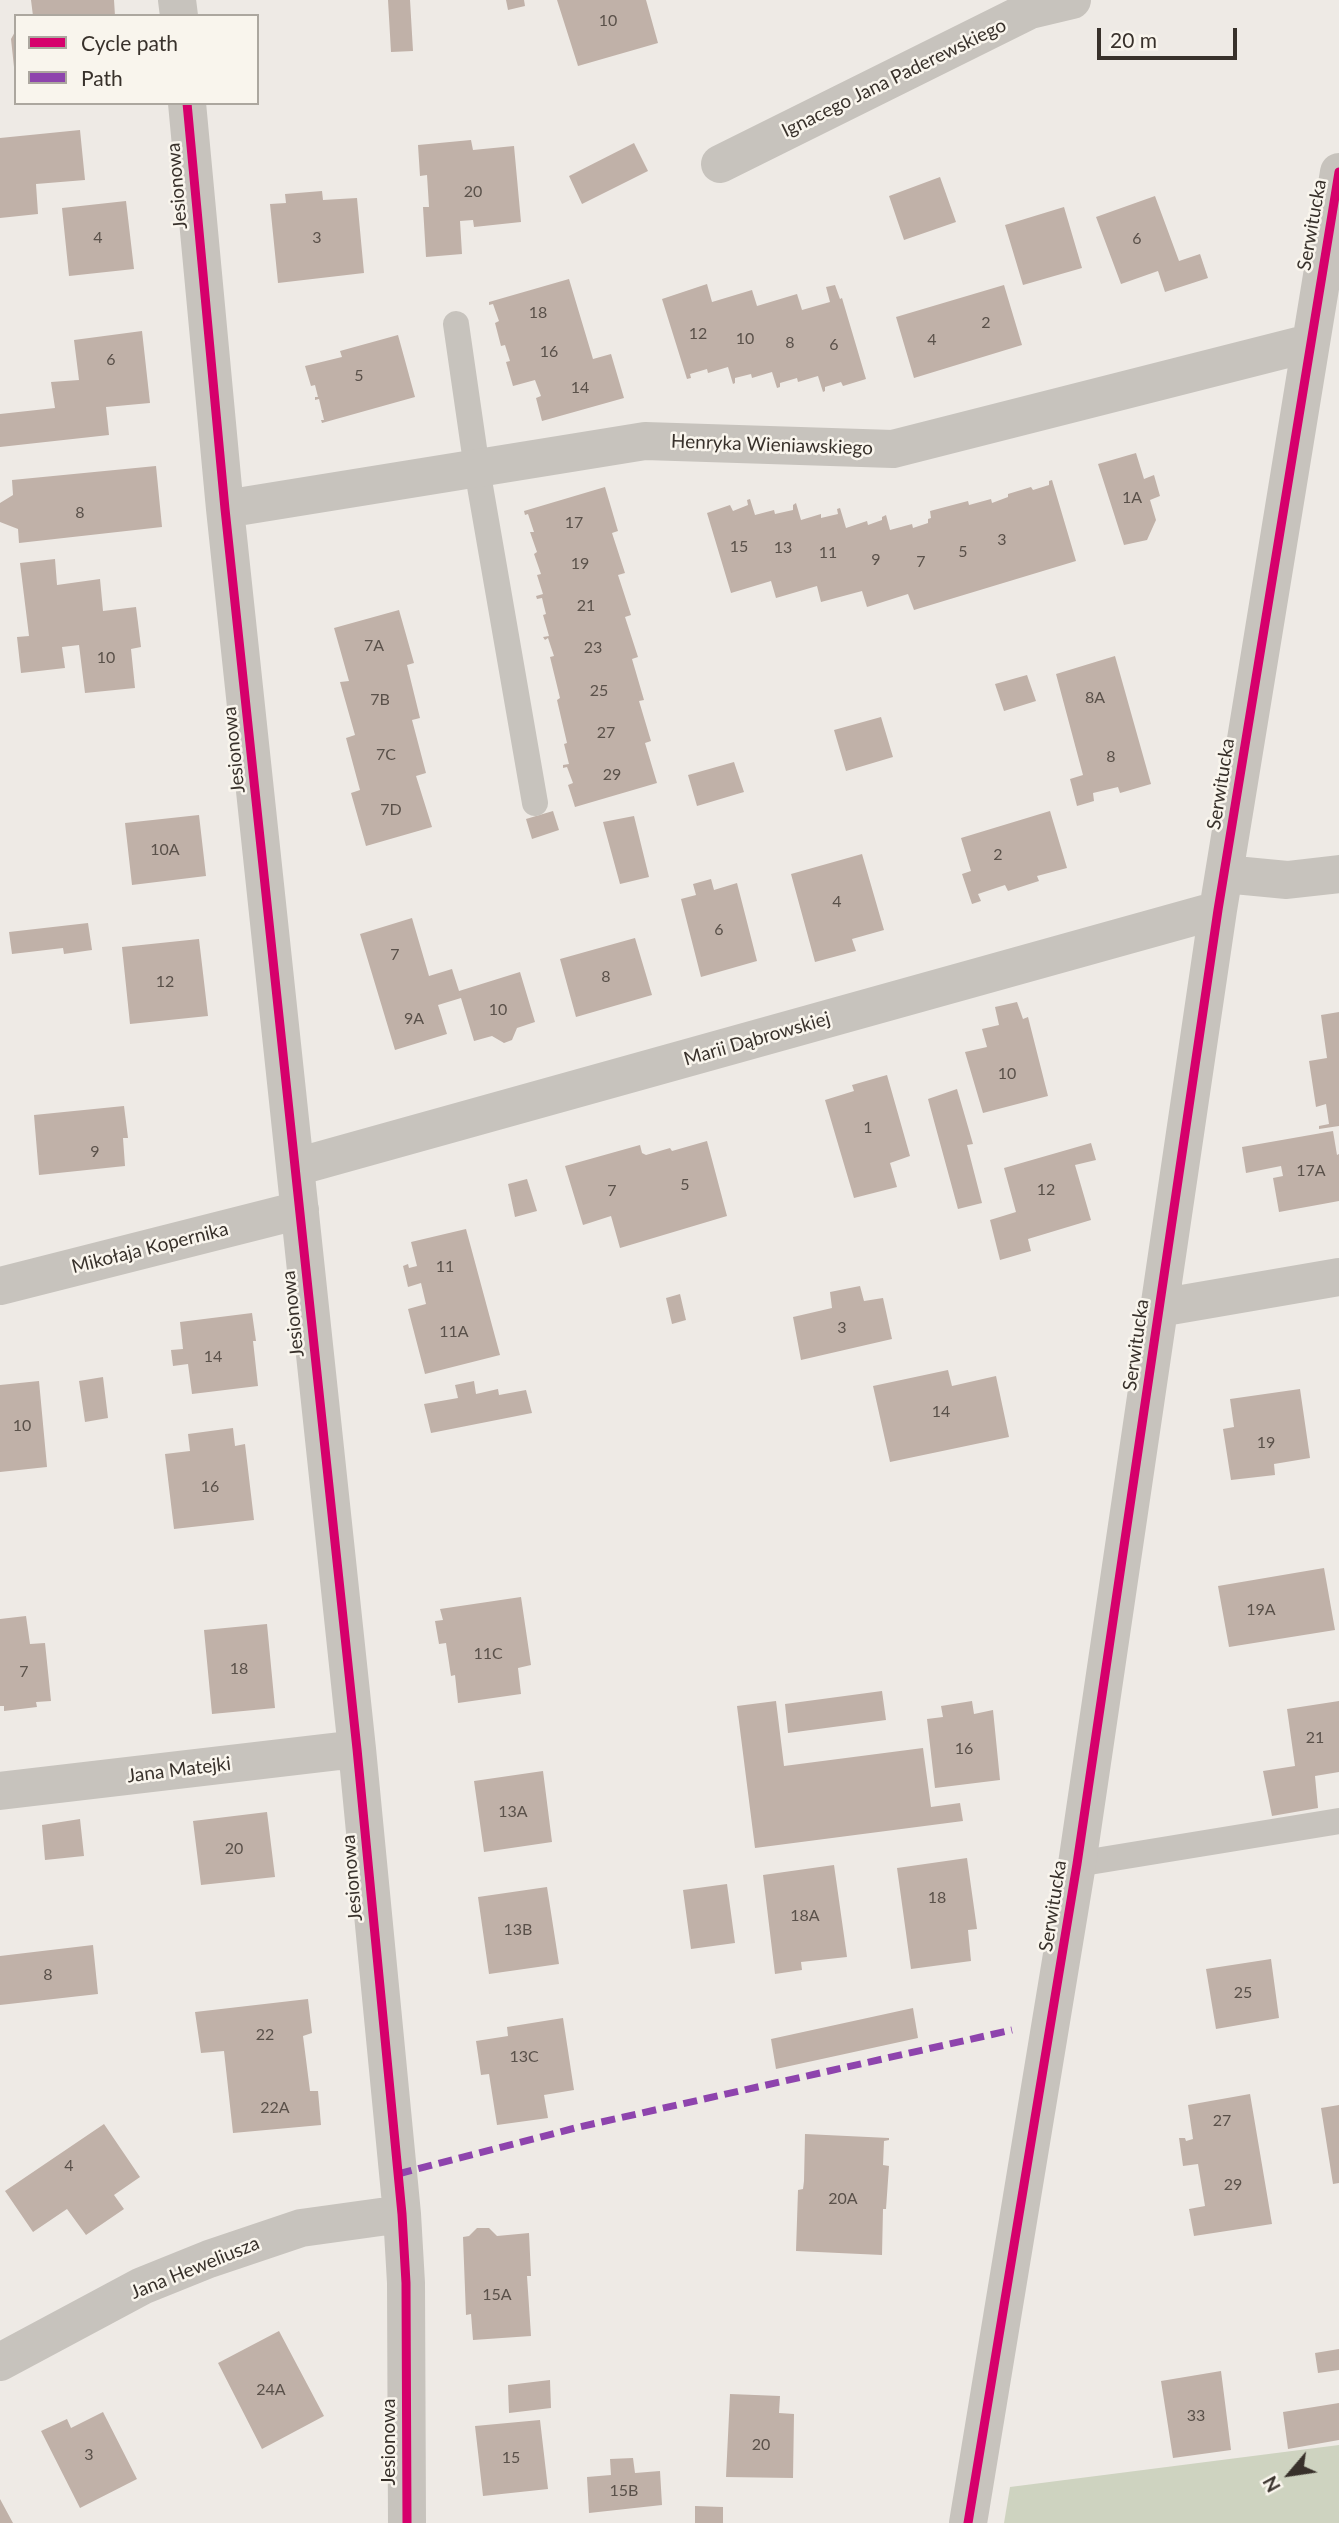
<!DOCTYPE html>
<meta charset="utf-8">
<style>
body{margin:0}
#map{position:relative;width:1339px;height:2523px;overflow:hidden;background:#eeeae5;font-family:Lato,sans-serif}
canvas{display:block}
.legend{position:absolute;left:14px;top:14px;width:245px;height:91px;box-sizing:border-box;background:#f9f5ed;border:2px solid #aca79f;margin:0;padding:9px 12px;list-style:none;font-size:21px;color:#38312b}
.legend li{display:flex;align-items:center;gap:14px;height:35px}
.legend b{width:35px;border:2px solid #aca79f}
.north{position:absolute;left:1255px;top:2439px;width:70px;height:70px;-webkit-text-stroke:5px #f9f5ed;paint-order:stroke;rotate:241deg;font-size:19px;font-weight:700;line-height:28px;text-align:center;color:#38312b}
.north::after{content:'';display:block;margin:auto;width:24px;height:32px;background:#38312b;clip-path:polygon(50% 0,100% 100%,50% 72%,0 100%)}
.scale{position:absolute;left:1097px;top:28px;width:140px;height:32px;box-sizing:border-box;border:4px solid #38312b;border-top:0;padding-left:9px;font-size:21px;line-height:24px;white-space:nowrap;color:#38312b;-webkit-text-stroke:5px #f9f5ed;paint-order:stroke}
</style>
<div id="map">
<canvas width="1339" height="2523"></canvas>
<ul class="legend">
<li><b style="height:9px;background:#d6006c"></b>Cycle path</li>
<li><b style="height:9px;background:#8e44ad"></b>Path</li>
</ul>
<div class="north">N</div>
<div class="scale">20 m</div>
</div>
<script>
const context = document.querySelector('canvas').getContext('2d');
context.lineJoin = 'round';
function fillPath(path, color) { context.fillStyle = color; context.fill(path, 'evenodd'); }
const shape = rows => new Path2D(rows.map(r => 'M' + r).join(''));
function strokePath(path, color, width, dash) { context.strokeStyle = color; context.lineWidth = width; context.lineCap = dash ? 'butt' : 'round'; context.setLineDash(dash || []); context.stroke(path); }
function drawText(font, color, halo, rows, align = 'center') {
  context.font = font + ' Lato,sans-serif'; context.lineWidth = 5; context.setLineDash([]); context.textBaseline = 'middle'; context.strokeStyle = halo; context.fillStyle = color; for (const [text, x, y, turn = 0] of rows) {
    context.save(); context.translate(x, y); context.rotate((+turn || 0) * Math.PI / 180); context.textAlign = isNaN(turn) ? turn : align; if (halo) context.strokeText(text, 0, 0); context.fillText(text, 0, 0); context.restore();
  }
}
const green = shape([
 [1339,2445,1339,2523,1004,2523,1010,2487]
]);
const building = shape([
 [31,0,114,0,115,16,33,16],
 [388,0,410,0,413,51,391,52],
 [506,0,524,0,525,6,508,10],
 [557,0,646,0,658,43,578,66],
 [16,30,16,67,14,67,11,39],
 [80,130,85,180,36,184,38,214,0,218,0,138],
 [471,140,473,150,514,146,521,222,474,227,473,220,460,221,462,254,426,257,423,207,429,207,427,175,420,176,418,145],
 [634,143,648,171,582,204,569,176],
 [940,177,956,222,904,240,889,196],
 [322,191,323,200,357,198,364,273,278,283,270,204,286,203,285,194],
 [1155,196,1179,261,1200,254,1208,278,1165,292,1158,271,1121,284,1096,217],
 [126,201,134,269,69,276,62,208],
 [1064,207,1082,268,1023,285,1005,225],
 [569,279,593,359,611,354,624,398,542,421,536,398,541,396,535,380,513,386,506,362,510,361,505,345,501,346,495,323,499,321,493,304,489,305,489,302],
 [707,284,712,302,752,290,757,306,797,294,802,310,830,302,826,287,835,285,840,299,842,298,866,379,843,386,841,382,825,387,825,391,823,392,818,376,798,382,797,378,780,383,780,387,777,388,772,372,752,378,751,374,735,378,735,383,733,384,728,367,708,373,707,369,690,374,691,378,687,379,662,299],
 [1004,285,1022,345,914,378,896,317],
 [142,331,150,403,106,407,109,435,0,447,0,414,55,408,51,382,79,380,74,340],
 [398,335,415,397,322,423,321,420,324,420,319,399,315,400,315,397,318,397,315,385,311,386,305,366,342,357,340,351],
 [1136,453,1144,479,1154,475,1160,496,1150,500,1156,520,1147,540,1124,545,1098,464],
 [156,466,162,527,19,543,18,529,0,522,0,503,13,495,12,480],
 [1052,480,1076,561,914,610,908,594,867,607,862,591,821,602,817,586,776,598,771,581,731,593,707,513,730,505,733,511,748,505,747,500,750,499,755,515,774,510,775,514,793,510,793,505,796,503,801,520,821,514,821,518,838,514,837,509,840,508,846,528,867,521,868,525,882,520,882,517,886,515,890,530,912,524,913,528,928,523,928,519,931,518,930,511,968,501,969,505,991,499,992,503,1008,497,1008,494,1031,487,1033,490,1049,485,1049,481],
 [605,487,618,531,612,533,625,573,618,575,631,615,625,617,638,657,632,659,644,700,639,701,651,741,645,743,657,783,575,807,568,785,573,783,567,767,563,768,563,765,569,764,564,744,567,743,557,700,560,698,550,657,554,656,548,638,545,640,543,637,549,636,543,615,546,614,542,598,537,599,536,596,543,594,537,575,541,574,534,554,537,552,530,532,534,532,528,514,525,515,524,511],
 [55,559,57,585,100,579,103,611,136,607,141,647,131,649,135,688,85,693,79,645,62,647,65,668,21,673,17,637,29,636,20,563],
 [399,610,414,663,407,665,420,718,412,720,426,773,416,776,432,827,366,846,351,793,360,790,346,738,355,735,340,682,349,681,334,628],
 [1115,656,1151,784,1120,793,1118,787,1093,793,1094,801,1077,806,1070,779,1083,775,1056,674],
 [1027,675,1036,701,1004,711,995,684],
 [881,717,893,757,846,771,834,730],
 [734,762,744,792,697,806,688,775],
 [553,811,559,830,532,839,526,819],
 [1050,811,1067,868,1037,876,1039,881,1008,891,1005,885,978,894,981,901,972,904,962,874,971,871,961,838],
 [199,815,206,876,132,885,125,823],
 [634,816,649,877,620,884,603,822],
 [862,854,884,930,852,939,856,951,815,962,791,874],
 [711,879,714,890,737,883,757,961,701,977,681,899,696,895,693,884],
 [412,918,429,976,452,969,459,991,520,972,535,1022,517,1028,512,1040,504,1043,492,1036,474,1041,461,998,438,1005,447,1034,395,1050,360,934],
 [88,923,92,950,64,954,63,948,12,954,9,932],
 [635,938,652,995,576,1017,560,959],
 [199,939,208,1016,130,1024,122,947],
 [1017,1002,1023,1019,1028,1017,1048,1096,983,1113,965,1052,987,1047,982,1029,999,1025,995,1007],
 [1339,1012,1339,1126,1319,1129,1319,1126,1329,1124,1326,1104,1316,1107,1309,1061,1327,1058,1321,1015],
 [887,1075,910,1156,890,1163,897,1187,854,1198,825,1100,854,1091,852,1085],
 [957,1089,973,1144,967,1145,982,1203,958,1209,928,1099],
 [124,1106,128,1138,123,1138,125,1166,39,1175,34,1115],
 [1333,1131,1337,1155,1339,1154,1339,1201,1279,1212,1273,1178,1283,1176,1281,1166,1246,1173,1242,1147],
 [707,1141,727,1216,620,1248,611,1216,583,1225,565,1166,640,1145,642,1153,646,1155,670,1148,672,1151],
 [1091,1143,1096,1160,1075,1165,1091,1220,1028,1239,1031,1251,1000,1260,990,1220,1016,1212,1004,1168],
 [527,1179,537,1211,515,1217,508,1184],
 [466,1229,500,1355,425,1374,408,1309,426,1304,421,1283,408,1287,403,1266,408,1264,409,1268,417,1266,411,1242],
 [860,1286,864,1301,883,1298,892,1339,801,1360,793,1317,832,1308,830,1292],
 [680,1294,686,1320,672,1324,666,1298],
 [252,1313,256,1341,253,1341,258,1386,192,1394,188,1364,173,1366,171,1350,183,1349,180,1322],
 [948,1370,952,1386,996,1376,1009,1437,890,1462,873,1386],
 [103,1377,108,1418,85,1422,79,1381],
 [39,1381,47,1467,0,1472,0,1385],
 [474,1381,476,1394,498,1389,499,1395,526,1390,532,1413,431,1433,424,1404,458,1398,455,1385],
 [1300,1389,1310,1458,1274,1464,1275,1475,1231,1480,1223,1429,1234,1427,1230,1399],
 [233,1428,235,1446,245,1444,254,1520,174,1529,165,1454,190,1451,188,1434],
 [1324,1568,1335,1630,1229,1647,1218,1586],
 [521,1597,531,1665,518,1668,521,1694,458,1703,455,1675,451,1676,446,1643,439,1644,435,1621,443,1620,440,1609],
 [26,1616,30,1644,45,1643,51,1701,36,1702,37,1707,4,1711,4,1706,0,1706,0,1619],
 [267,1624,275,1708,212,1714,204,1630],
 [882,1691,886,1720,788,1733,785,1704],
 [776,1701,784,1766,923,1748,931,1807,960,1803,963,1821,755,1848,737,1706],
 [972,1701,974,1714,993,1710,1000,1780,935,1788,927,1719,943,1717,941,1706],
 [1339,1701,1339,1772,1315,1776,1318,1808,1272,1816,1263,1771,1295,1766,1287,1709],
 [543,1771,552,1842,484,1852,474,1781],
 [267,1812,275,1877,201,1885,193,1821],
 [80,1819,84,1856,45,1860,42,1825],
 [967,1858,977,1929,968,1930,971,1961,911,1969,897,1868],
 [834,1865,847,1957,801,1962,802,1970,775,1974,763,1875],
 [727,1884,735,1943,691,1949,683,1890],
 [547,1887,559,1964,489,1974,478,1897],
 [93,1945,98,1994,0,2005,0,1956],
 [1271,1959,1279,2018,1216,2029,1206,1969],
 [308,1999,312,2033,303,2036,310,2091,318,2091,321,2125,233,2133,224,2051,201,2053,195,2012],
 [913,2008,918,2038,776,2069,771,2039],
 [563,2018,574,2090,544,2095,548,2118,497,2125,489,2074,481,2075,476,2041,508,2036,507,2027],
 [1250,2094,1272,2224,1194,2236,1189,2209,1205,2206,1198,2164,1183,2166,1179,2138,1185,2138,1186,2141,1193,2139,1188,2105],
 [1339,2105,1339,2183,1333,2184,1321,2108],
 [104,2124,140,2177,114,2195,124,2209,86,2235,67,2209,33,2232,5,2191],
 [805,2134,889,2138,889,2140,884,2141,883,2165,889,2166,886,2209,883,2209,882,2255,796,2251,798,2190,803,2189,804,2181],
 [477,2228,489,2228,497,2236,529,2233,531,2276,527,2276,531,2336,473,2340,471,2314,466,2315,463,2237,469,2236],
 [279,2331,324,2416,262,2449,218,2363],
 [1339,2349,1339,2370,1318,2373,1315,2353],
 [1221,2371,1231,2450,1173,2458,1161,2381],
 [550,2380,551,2408,509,2413,508,2385],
 [730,2394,780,2396,779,2413,794,2414,793,2478,726,2477],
 [1339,2403,1339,2440,1288,2449,1283,2412],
 [103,2412,137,2479,80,2508,41,2431,67,2419,71,2428],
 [540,2420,548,2489,483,2496,475,2426],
 [633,2458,635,2473,660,2471,662,2505,589,2513,587,2477,611,2475,610,2459],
 [0,2499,13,2523,0,2523],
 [695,2506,723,2507,723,2523,695,2523]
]);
const service = shape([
 [456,324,477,469,535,803],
 [1077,1864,1339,1821]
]);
const minor = shape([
 [177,0,179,16],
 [187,103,225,509,357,1749,402,2214,406,2283,407,2523],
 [720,164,1030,10,1072,0],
 [225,509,645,441,893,449,1310,343],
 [1224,874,1287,880,1339,874],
 [296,1167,1218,910],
 [0,1286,300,1210],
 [1159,1308,1339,1277],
 [0,1791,357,1749],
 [0,2362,142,2286,209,2259,301,2228,402,2214],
 [968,2523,1077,1864,1218,910,1339,172]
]);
const quiet = shape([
 [398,2174,579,2127,1012,2030]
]);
const cycleway = shape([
 [187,103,225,509,357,1749,402,2214,406,2283,407,2523],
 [968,2523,1077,1864,1218,910,1339,172]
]);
const numberNames = [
 ["10",608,21],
 ["20",473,192],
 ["4",98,238],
 ["3",317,238],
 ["6",1137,239],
 ["18",538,313],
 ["2",986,323],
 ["12",698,334],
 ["10",745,339],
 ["4",932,340],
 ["8",790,343],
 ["6",834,345],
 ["16",549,352],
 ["6",111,360],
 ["5",359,376],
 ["14",580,388],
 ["1A",1132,498],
 ["8",80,513],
 ["17",574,523],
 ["3",1002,540],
 ["15",739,547],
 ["13",783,548],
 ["5",963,552],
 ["11",828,553],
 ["9",876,560],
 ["7",921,562],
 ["19",580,564],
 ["21",586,606],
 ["7A",374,646],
 ["23",593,648],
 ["10",106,658],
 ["25",599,691],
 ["8A",1095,698],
 ["7B",380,700],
 ["27",606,733],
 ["7C",386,755],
 ["8",1111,757],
 ["29",612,775],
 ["7D",391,810],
 ["10A",165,850],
 ["2",998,855],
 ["4",837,902],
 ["6",719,930],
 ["7",395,955],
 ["8",606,977],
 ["12",165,982],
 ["10",498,1010],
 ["9A",414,1019],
 ["10",1007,1074],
 ["1",868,1128],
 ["9",95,1152],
 ["17A",1311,1171],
 ["5",685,1185],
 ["12",1046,1190],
 ["7",612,1191],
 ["11",445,1267],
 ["3",842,1328],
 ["11A",454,1332],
 ["14",213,1357],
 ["14",941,1412],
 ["10",22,1426],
 ["19",1266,1443],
 ["16",210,1487],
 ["19A",1261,1610],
 ["11C",488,1654],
 ["18",239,1669],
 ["7",24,1672],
 ["21",1315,1738],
 ["16",964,1749],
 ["13A",513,1812],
 ["20",234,1849],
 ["18",937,1898],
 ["18A",805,1916],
 ["13B",518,1930],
 ["8",48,1975],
 ["25",1243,1993],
 ["22",265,2035],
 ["13C",524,2057],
 ["22A",275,2108],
 ["27",1222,2121],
 ["4",69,2166],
 ["29",1233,2185],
 ["20A",843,2199],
 ["15A",497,2295],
 ["24A",271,2390],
 ["33",1196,2416],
 ["20",761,2445],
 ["3",89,2455],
 ["15",511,2458],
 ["15B",624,2491]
];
const streetNames = [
 ["Ignacego Jana Paderewskiego",894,78,-26],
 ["Jesionowa",177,186,-95],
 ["Serwitucka",1312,225,-80],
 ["Henryka Wieniawskiego",772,445,2],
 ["Jesionowa",234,750,-96],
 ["Serwitucka",1221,784,-81],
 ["Marii Dąbrowskiej",757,1039,-16],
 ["Mikołaja Kopernika",150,1248,-14],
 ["Jesionowa",293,1314,-96],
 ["Serwitucka",1136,1345,-82],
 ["Jana Matejki",179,1770,-7],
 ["Jesionowa",352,1878,-95],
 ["Serwitucka",1053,1906,-81],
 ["Jana Heweliusza",195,2268,-22],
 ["Jesionowa",389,2442,-90]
];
fillPath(green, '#ced3c0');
fillPath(building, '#c0b1a8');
strokePath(service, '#c7c3bd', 26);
strokePath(minor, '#c7c3bd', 38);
strokePath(quiet, '#8e44ad', 7, [14, 7]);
strokePath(cycleway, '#d6006c', 9);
drawText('16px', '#5a514a', null, numberNames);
drawText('19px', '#38312b', '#f9f5ed', streetNames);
</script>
